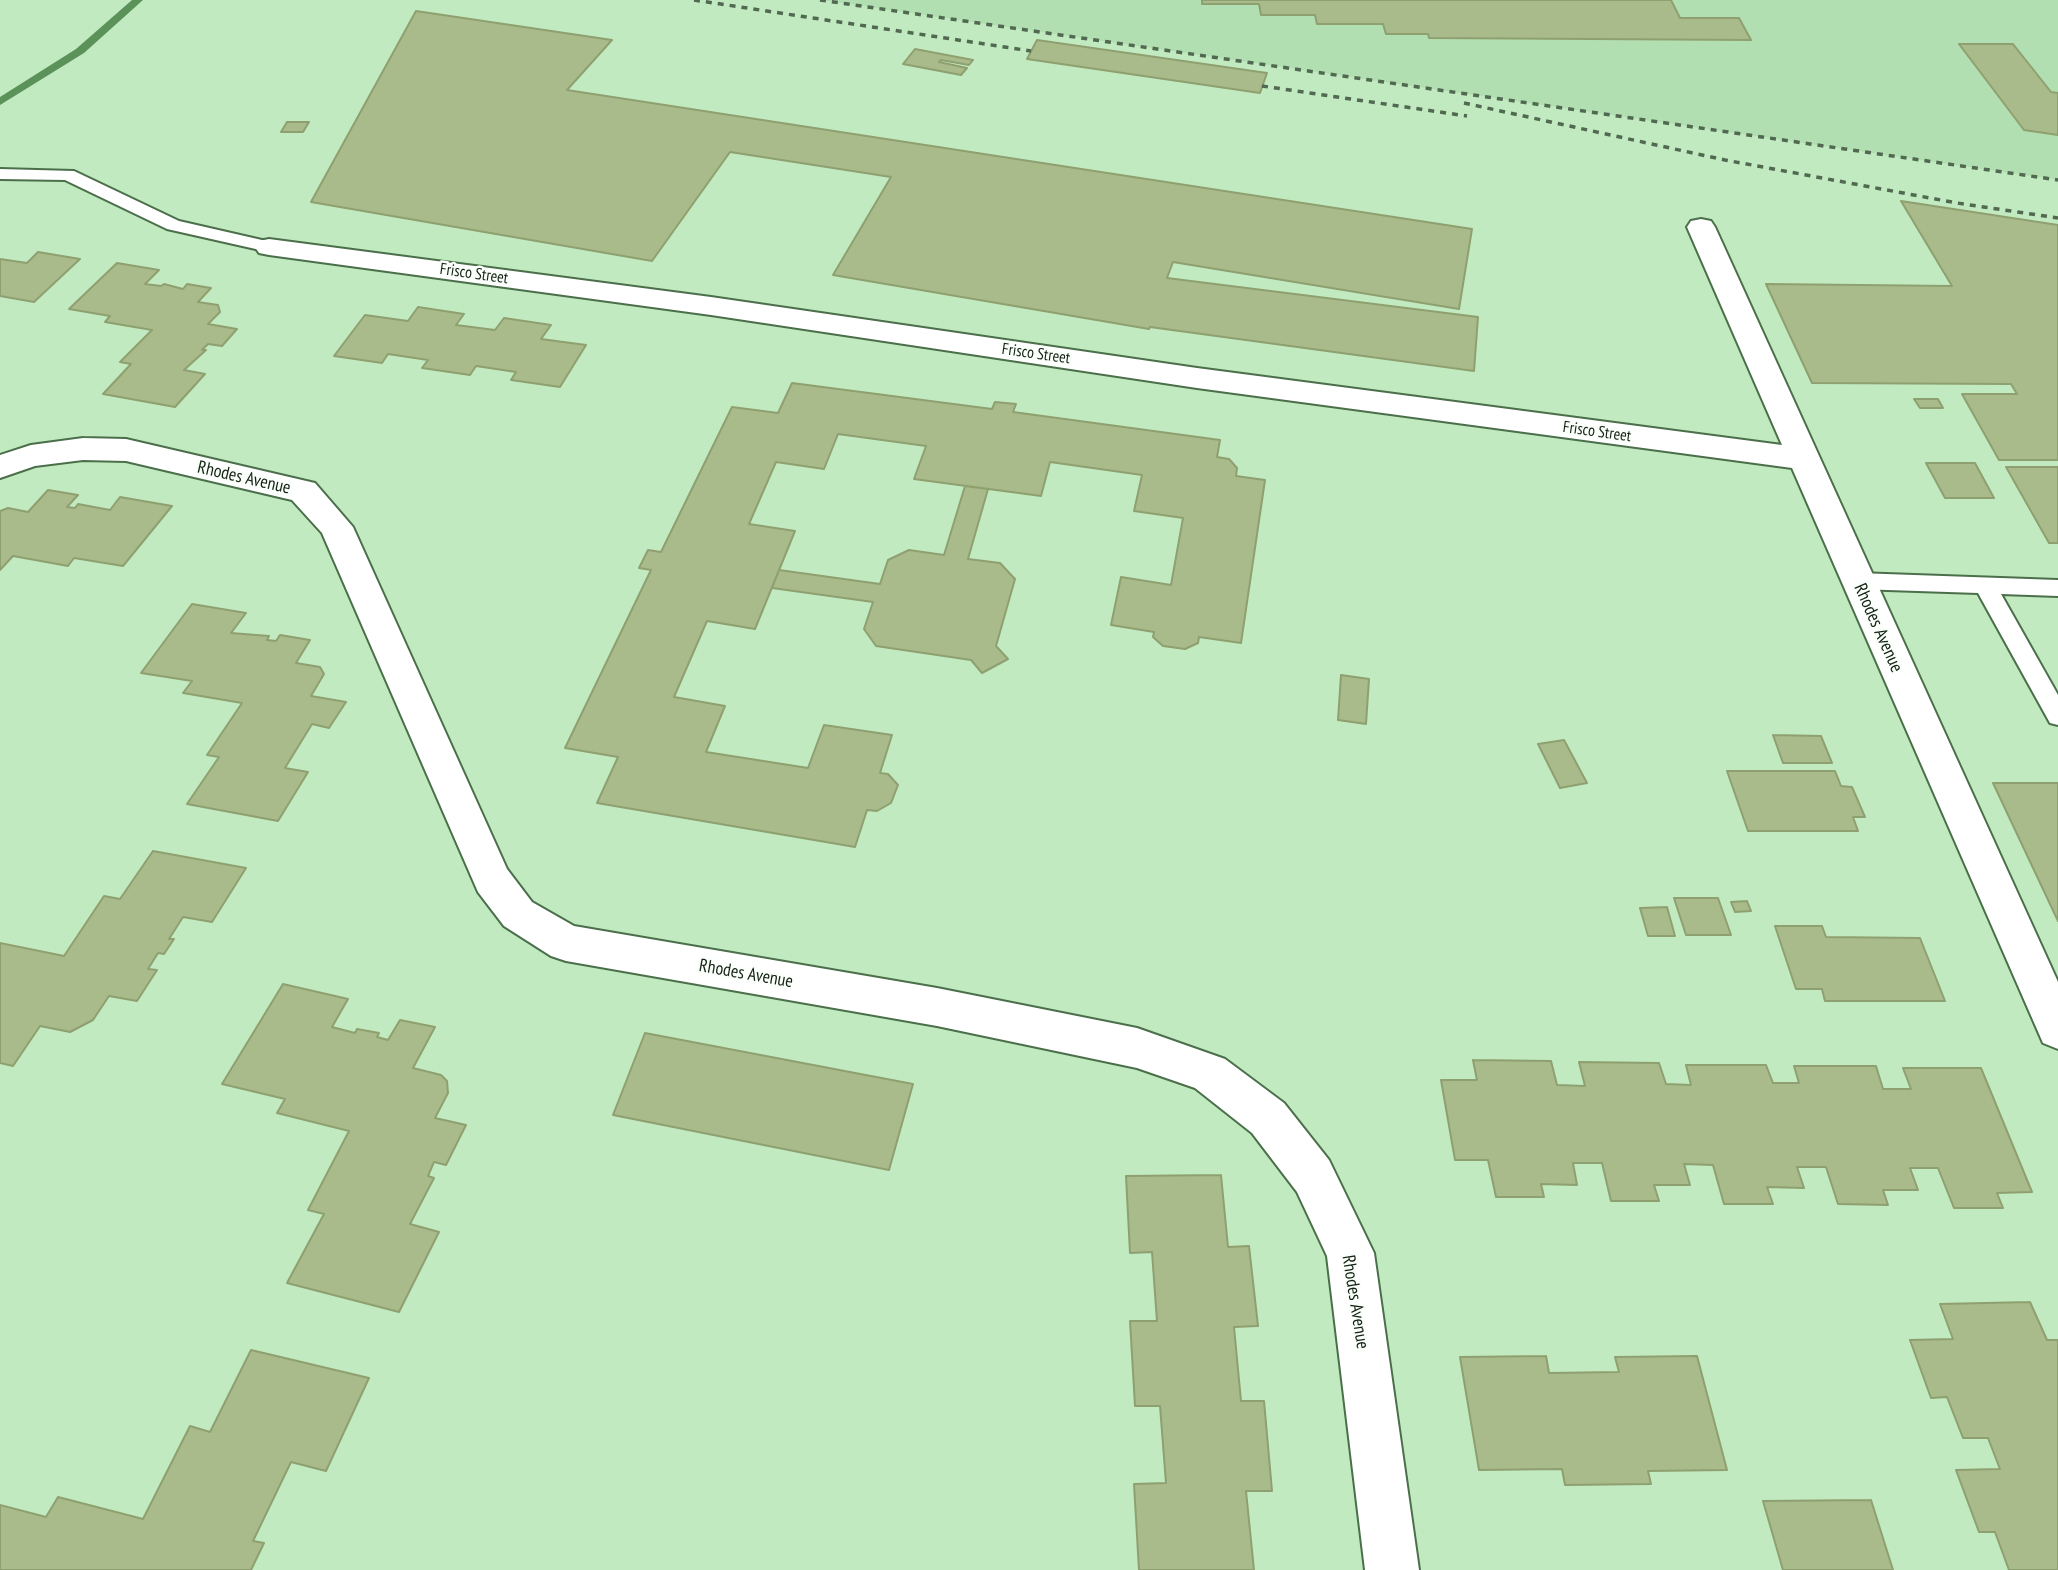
<!DOCTYPE html>
<style>
body{margin:0}
canvas{display:block;background:#c1eac0}
</style>
<canvas width="2058" height="1570"></canvas>
<script>
const context = document.querySelector('canvas').getContext('2d');
context.lineJoin = 'round';
function fillPath(path, color) { context.fillStyle = color; context.fill(path, 'evenodd'); }
const shape = rows => new Path2D(rows.map(r => 'M' + r).join(''));
function strokePath(path, color, width, dash) { context.strokeStyle = color; context.lineWidth = width; context.lineCap = dash ? 'butt' : 'round'; context.setLineDash(dash || []); context.stroke(path); }
function drawText(font, color, halo, rows, align = 'center') {
  context.font = font + ' "PT Sans Narrow",sans-serif'; context.lineWidth = 5; context.setLineDash([]); context.textBaseline = 'middle'; context.strokeStyle = halo; context.fillStyle = color; for (const [text, x, y, turn = 0] of rows) {
    context.save(); context.translate(x, y); context.rotate((+turn || 0) * Math.PI / 180); context.textAlign = isNaN(turn) ? turn : align; if (halo) context.strokeText(text, 0, 0); context.fillText(text, 0, 0); context.restore();
  }
}
const built = shape([
 [821,0,2058,0,2058,180]
]);
const stream = shape([
 [132,0,143,0,84,53,0,105,0,97,76,49,132,0]
]);
const building = shape([
 [1202,0,1671,0,1680,18,1739,18,1751,40,1429,38,1428,34,1386,34,1383,24,1317,24,1315,15,1261,15,1259,4,1202,4,1202,0],
 [416,11,612,40,567,90,1472,229,1459,309,1173,262,1167,278,1478,317,1474,371,1150,327,1149,329,833,275,891,177,730,152,652,261,311,202,416,11],
 [1037,40,1267,73,1260,93,1027,59,1037,40],
 [1959,44,2013,44,2051,92,2058,93,2058,135,2024,130,1959,44],
 [915,49,973,60,969,65,941,60,939,62,967,68,961,75,903,64,915,49],
 [287,122,309,122,303,132,281,132,287,122],
 [1901,201,2058,225,2058,460,1999,460,1962,394,2017,394,2011,384,1812,383,1766,284,1952,286,1901,201],
 [38,252,80,259,34,302,0,296,0,259,27,263,38,252],
 [117,263,159,270,145,284,161,286,164,284,183,289,187,284,211,288,198,302,218,305,220,312,208,324,237,329,222,346,208,344,202,350,206,350,184,370,205,374,175,407,103,394,131,364,120,362,152,330,105,322,110,316,69,309,117,263],
 [418,307,464,314,456,325,495,330,504,318,551,325,541,339,586,345,560,387,511,380,516,372,476,366,470,375,422,368,428,360,388,354,382,363,334,356,365,315,408,321,418,307],
 [792,383,992,409,995,402,1016,404,1013,412,1220,440,1217,457,1229,459,1237,468,1236,476,1265,480,1241,643,1199,637,1198,643,1185,649,1163,646,1153,637,1154,632,1111,625,1121,577,1171,585,1183,518,1134,511,1142,475,1050,462,1041,496,914,479,926,446,838,434,824,469,776,462,749,524,795,531,755,629,707,621,674,697,725,706,706,752,808,768,824,725,892,735,880,773,888,774,898,785,891,803,877,811,867,810,855,847,597,803,618,757,565,748,651,570,639,568,648,550,661,552,732,407,778,413,792,383],
 [1914,399,1938,399,1943,408,1920,408,1914,399],
 [1926,463,1975,463,1994,498,1945,498,1926,463],
 [2006,467,2058,467,2058,543,2049,543,2006,467],
 [965,486,988,489,968,559,1000,563,1015,579,996,646,1008,659,982,673,971,660,876,646,864,629,873,602,772,588,779,570,880,584,888,560,909,550,944,555,965,486],
 [48,490,78,495,67,507,75,508,78,504,110,510,120,497,172,506,123,566,74,558,68,566,13,556,0,570,0,511,8,508,28,512,48,490],
 [192,604,246,613,231,633,269,636,267,640,276,641,280,635,310,640,296,663,320,667,324,674,311,696,346,702,329,728,312,724,285,768,308,772,278,821,187,804,219,757,207,755,242,703,183,693,192,681,141,673,192,604],
 [1341,675,1369,679,1366,724,1338,720,1341,675],
 [1773,735,1821,736,1832,763,1783,763,1773,735],
 [1564,740,1587,783,1560,788,1538,744,1564,740],
 [1727,771,1835,771,1841,786,1852,787,1865,817,1853,817,1858,831,1748,831,1727,771],
 [1993,783,2058,783,2058,921,1993,783],
 [153,851,246,868,212,922,183,917,169,939,174,939,164,954,158,953,148,969,157,970,137,1001,109,996,93,1020,70,1032,40,1026,13,1066,0,1063,0,943,64,956,104,896,120,899,153,851],
 [1674,898,1718,898,1731,935,1686,935,1674,898],
 [1747,901,1751,911,1735,912,1731,902,1747,901],
 [1667,907,1675,936,1648,936,1640,908,1667,907],
 [1775,926,1822,926,1826,937,1920,938,1945,1001,1825,1001,1822,989,1796,989,1775,926],
 [283,984,348,999,332,1027,355,1033,357,1029,379,1033,377,1037,388,1040,400,1020,435,1027,413,1068,441,1075,447,1081,448,1093,435,1118,466,1125,446,1165,434,1162,428,1176,434,1178,410,1224,439,1232,399,1312,287,1283,324,1214,308,1210,349,1131,277,1113,285,1099,222,1084,283,984],
 [645,1033,913,1084,889,1170,613,1115,645,1033],
 [1473,1060,1551,1061,1557,1085,1585,1086,1579,1062,1659,1063,1666,1084,1691,1085,1686,1065,1766,1065,1773,1083,1799,1083,1794,1066,1876,1066,1883,1089,1911,1089,1903,1068,1981,1068,2032,1192,1997,1193,2003,1208,1954,1208,1938,1168,1910,1168,1918,1190,1883,1190,1888,1205,1838,1204,1826,1167,1797,1167,1804,1188,1767,1187,1773,1204,1724,1204,1713,1165,1684,1164,1690,1185,1654,1185,1659,1201,1611,1201,1602,1163,1573,1163,1577,1185,1541,1184,1544,1197,1496,1197,1488,1160,1455,1160,1441,1080,1477,1080,1473,1060],
 [1221,1175,1228,1247,1249,1246,1258,1326,1234,1327,1241,1401,1264,1401,1272,1491,1246,1491,1254,1570,1139,1570,1134,1484,1166,1483,1160,1406,1135,1406,1130,1321,1157,1321,1152,1252,1130,1253,1126,1176,1221,1175],
 [2030,1302,2047,1340,2058,1340,2058,1570,2009,1570,1995,1532,1979,1532,1956,1470,2000,1469,1988,1438,1963,1438,1947,1397,1931,1398,1910,1340,1953,1339,1940,1304,2030,1302],
 [251,1350,369,1378,326,1471,291,1462,253,1541,264,1543,251,1570,0,1570,0,1505,46,1517,58,1497,143,1519,190,1426,210,1432,251,1350],
 [1546,1356,1549,1373,1619,1372,1615,1357,1697,1356,1727,1470,1648,1471,1651,1484,1565,1485,1562,1469,1479,1470,1460,1357,1546,1356],
 [1871,1500,1893,1570,1783,1570,1763,1501,1871,1500]
]);
const service = shape([
 [0,169,74,171,179,221,275,243,278,247,269,252,167,229,65,180,0,179,0,169],
 [1857,573,2058,580,2058,596,2001,594,2058,695,2058,725,2050,723,1978,593,1857,589,1849,587,1846,581,1849,575,1857,573]
]);
const minor = shape([
 [1701,219,1711,221,1715,227,2058,982,2058,1049,2043,1043,1792,468,1197,388,711,315,269,255,259,253,255,247,259,241,269,239,711,297,1197,368,1782,445,1687,227,1691,221,1701,219],
 [83,438,126,439,315,483,353,527,507,869,532,902,574,926,937,988,1137,1028,1225,1059,1284,1103,1329,1160,1374,1253,1419,1570,1365,1570,1327,1256,1297,1192,1252,1133,1195,1088,1137,1068,937,1026,566,961,551,956,504,926,478,892,322,533,292,500,126,461,83,460,35,466,0,478,0,455,31,445,83,438]
]);
const rail = shape([
 [694,0,1031,51],
 [820,0,2058,180],
 [1262,86,1467,116],
 [1464,103,1725,160,1957,203,2058,218]
]);
const farStreetnames = [
 ["Frisco Street",474,274,8],
 ["Frisco Street",1036,354,8],
 ["Frisco Street",1597,432,8]
];
const streetNames = [
 ["Rhodes Avenue",244,478,13],
 ["Rhodes Avenue",1878,628,66],
 ["Rhodes Avenue",746,974,10],
 ["Rhodes Avenue",1355,1302,81]
];
fillPath(built, '#b2dfb1');
fillPath(stream, '#5a925a');
fillPath(building, '#a9bb8a');
strokePath(building, '#8fa070', 2);
strokePath(service, '#4b6f4a', 4);
strokePath(minor, '#4b6f4a', 4);
fillPath(service, '#fff');
fillPath(minor, '#fff');
strokePath(rail, '#516951', 3.5, [6, 6]);
drawText('16px', '#132213', '#fbfffb', farStreetnames);
drawText('18px', '#132213', '#fbfffb', streetNames);
</script>
